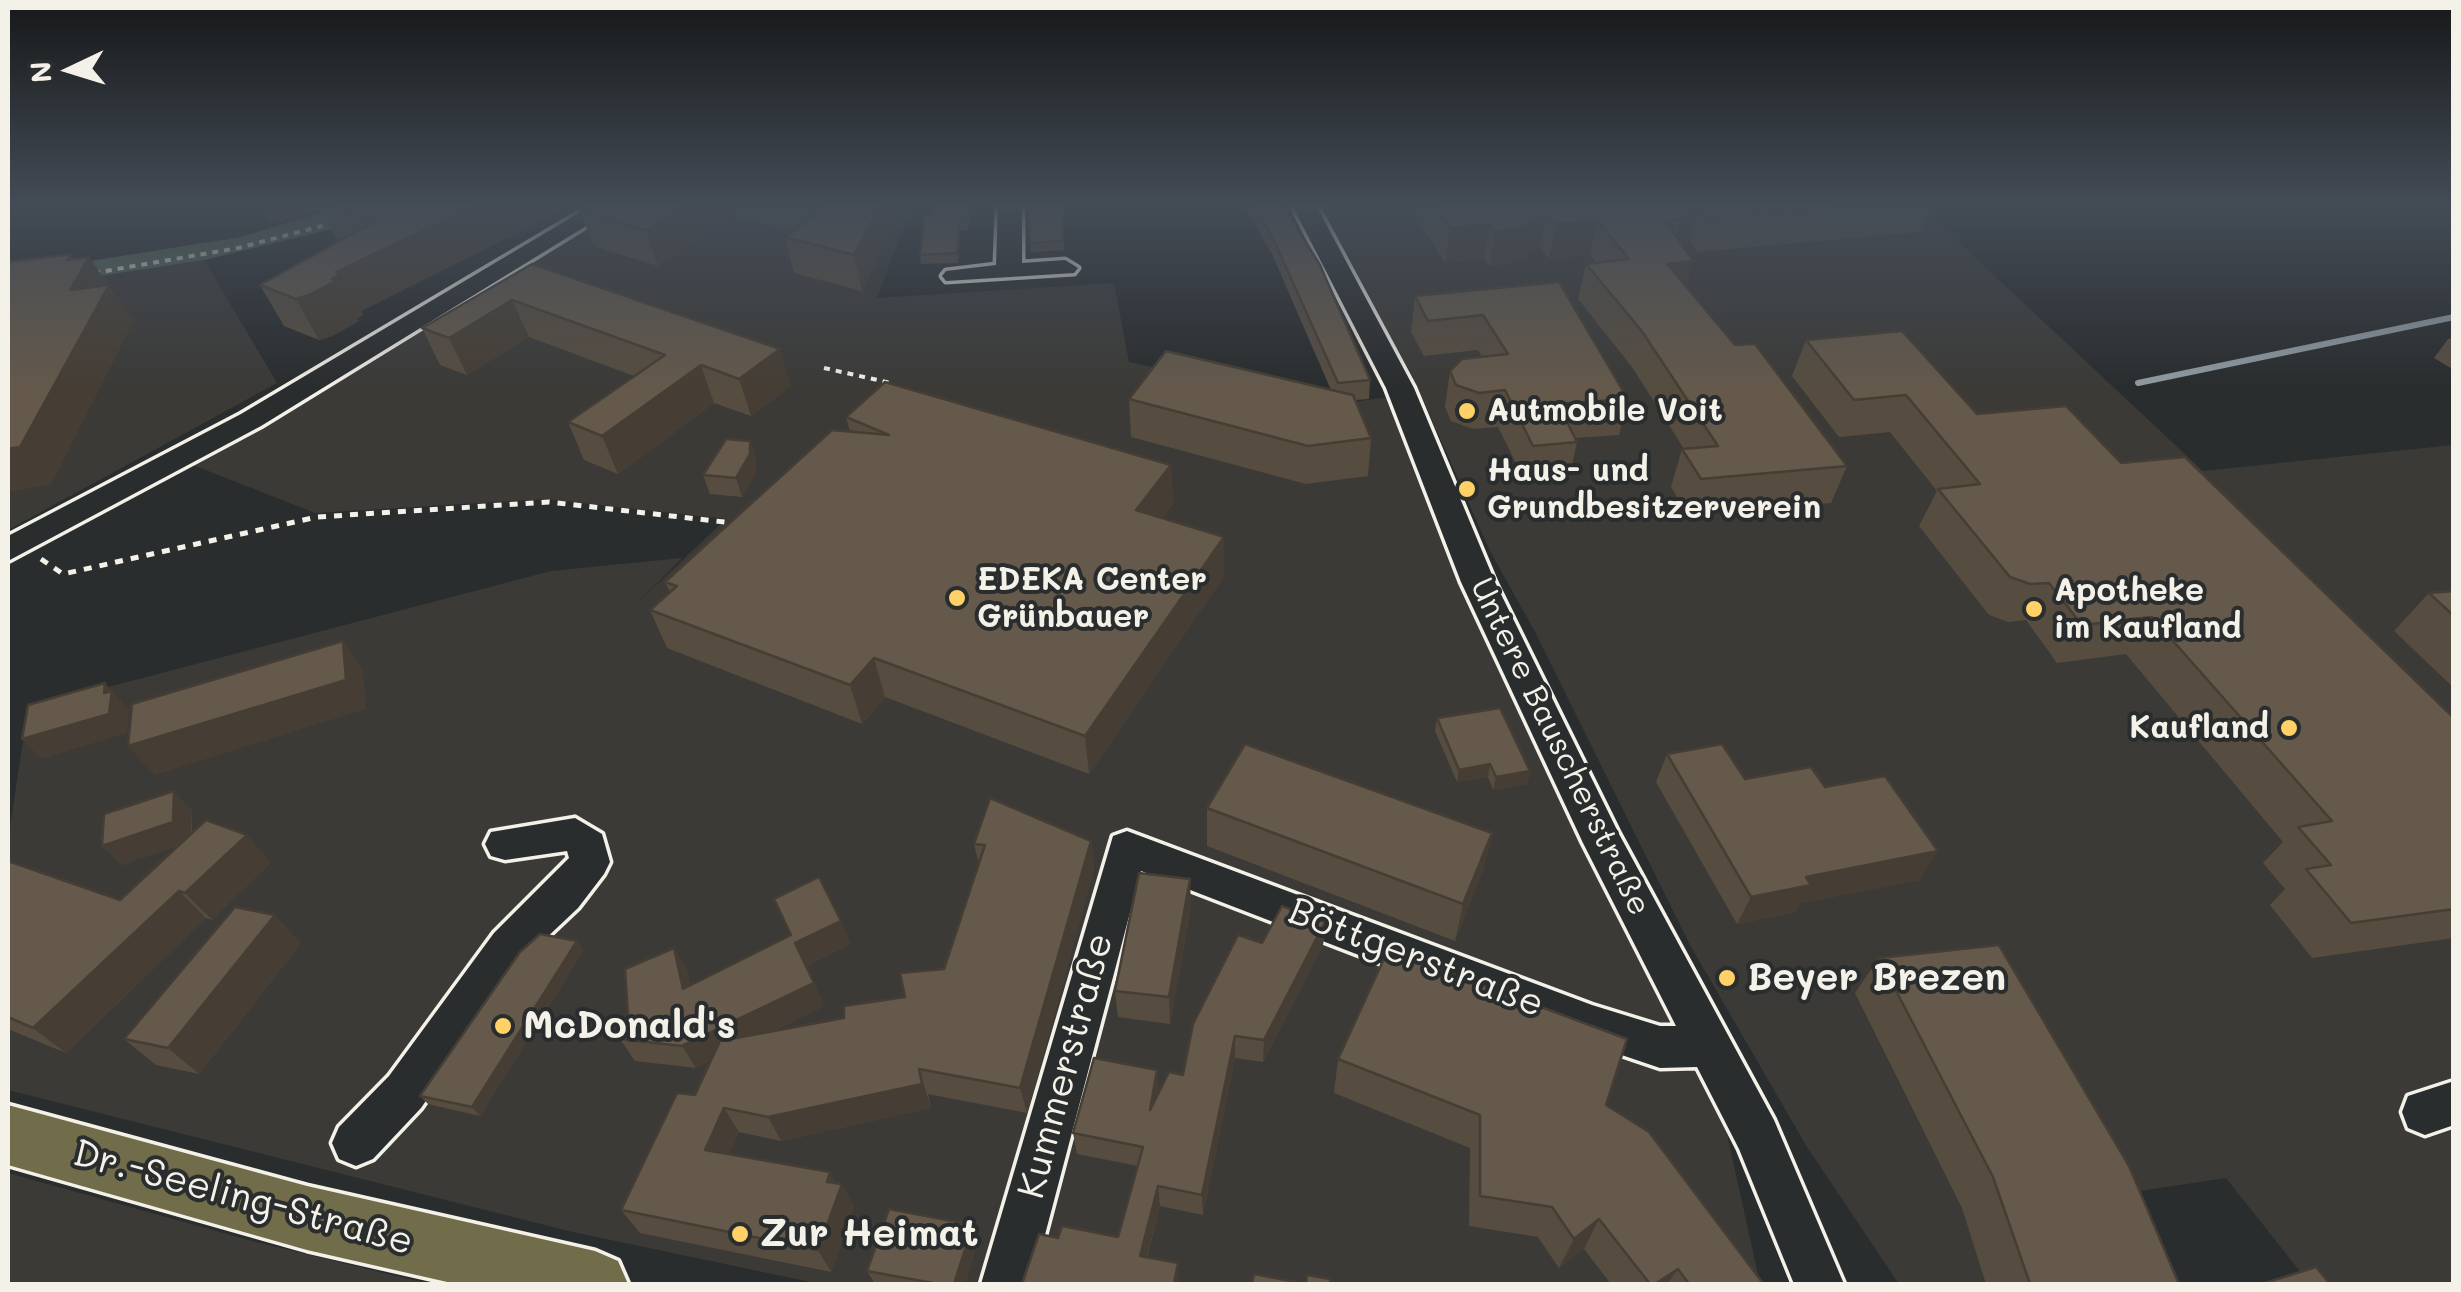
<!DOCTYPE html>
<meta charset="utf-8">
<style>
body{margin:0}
#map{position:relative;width:2461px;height:1292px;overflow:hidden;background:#2a2d2e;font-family:Mali,sans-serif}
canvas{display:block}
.frame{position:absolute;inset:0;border:10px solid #f4f1e8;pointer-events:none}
.north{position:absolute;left:20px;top:20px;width:100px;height:100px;-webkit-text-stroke:8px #2a2d2e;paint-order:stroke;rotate:266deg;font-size:28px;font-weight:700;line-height:40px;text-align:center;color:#f4f1e8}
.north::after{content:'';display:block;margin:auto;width:35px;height:45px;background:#f4f1e8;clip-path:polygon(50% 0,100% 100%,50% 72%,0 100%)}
</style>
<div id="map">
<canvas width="2461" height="1292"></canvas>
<div class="frame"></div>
<div class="north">N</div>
</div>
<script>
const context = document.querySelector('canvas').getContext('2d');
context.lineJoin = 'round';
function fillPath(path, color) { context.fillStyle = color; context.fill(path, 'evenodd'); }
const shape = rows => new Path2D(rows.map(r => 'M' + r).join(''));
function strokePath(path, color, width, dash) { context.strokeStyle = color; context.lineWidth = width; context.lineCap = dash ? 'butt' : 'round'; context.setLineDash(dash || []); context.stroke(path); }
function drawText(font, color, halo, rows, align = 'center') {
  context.font = font + ' Mali,sans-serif'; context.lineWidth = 8; context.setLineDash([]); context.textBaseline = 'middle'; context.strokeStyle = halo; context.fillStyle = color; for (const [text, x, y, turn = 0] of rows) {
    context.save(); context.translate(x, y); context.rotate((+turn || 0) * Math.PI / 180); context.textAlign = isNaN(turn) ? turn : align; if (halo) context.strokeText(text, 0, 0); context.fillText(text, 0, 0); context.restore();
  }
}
const built = shape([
 [623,207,911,207,877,298,1114,283,1129,362,1330,405,1389,397,1480,605,1724,1120,1760,1284,820,1284,573,1232,8,1090,8,840,28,708,551,571,682,558,637,603,726,519,546,499,315,513,193,465,359,370],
 [1315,207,1921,207,2203,471,2453,445,2453,1284,2310,1284,2226,1178,2113,1195,2149,1284,1899,1284,1807,1147,1690,945,1535,632,1490,551,1413,377],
 [204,260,277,383,8,530,8,290],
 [8,1173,252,1241,429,1284,8,1284]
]);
const green = shape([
 [340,207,403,212,204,260,8,290,8,274,241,237]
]);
const stream = shape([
 [2138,383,2454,317]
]);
const pathFar1 = shape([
 [94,273,238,248,333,223],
 [824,368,891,383]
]);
const path = shape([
 [41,559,63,574,317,517,549,502,733,523]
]);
const minor = shape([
 [589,207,617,207,261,426,8,561,8,536,241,414,589,207],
 [998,207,1022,207,1022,263,1065,260,1078,268,1074,273,946,281,942,276,946,271,996,265,998,207],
 [1293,207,1317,207,1414,388,1495,582,1619,834,1774,1120,1844,1284,1794,1284,1739,1149,1697,1067,1660,1068,1592,1045,1141,871,1032,1284,981,1284,1113,836,1127,831,1592,1005,1660,1026,1676,1026,1583,843,1461,582,1386,388,1293,207],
 [575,818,602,834,610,862,604,874,578,908,524,959,421,1108,373,1159,356,1166,339,1159,332,1143,339,1127,389,1076,494,933,569,858,567,851,505,860,491,856,485,844,491,832,575,818],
 [2454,1081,2454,1125,2425,1135,2408,1128,2402,1112,2408,1096,2454,1081]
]);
const major = shape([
 [8,1105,307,1186,595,1251,618,1261,628,1284,456,1284,307,1250,8,1165,8,1105]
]);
const wall = shape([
 [262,207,560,207,561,211,361,311,363,315,357,318,359,321,332,336,319,340,284,326,260,285,341,240,336,239,321,209,271,223],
 [586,207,898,207,899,216,862,291,794,273,785,237,793,232,734,216,658,266,593,246,580,210],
 [935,207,971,207,968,230,961,230,958,263,921,264,920,255],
 [1028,207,1063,207,1064,250,1031,252],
 [1244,207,1286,207,1286,210,1370,380,1369,399,1355,400,1371,438,1368,476,1306,484,1131,437,1129,399,1331,390,1272,254],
 [1409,207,1931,207,1921,232,1698,252,1690,242,1683,246,1686,287,1735,345,1847,466,1831,503,1689,516,1671,487,1682,449,1684,449,1632,367,1578,299,1586,264,1596,263,1590,255,1549,259,1540,247,1515,263,1489,266,1484,259,1445,263],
 [532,264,791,386,751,416,714,403,618,474,584,460,568,422,634,376,529,337,467,375,440,365,422,328],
 [1559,282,1628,399,1619,435,1575,438,1577,442,1569,479,1526,483,1498,427,1473,429,1451,421,1445,407,1450,371,1482,357,1478,350,1424,356,1411,332,1415,296],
 [2454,338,2454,370,2434,358,2448,339],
 [1806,340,1977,414,2121,463,2454,718,2454,938,2312,958,2270,905,2285,889,2263,863,2283,842,2126,654,2057,663,2026,620,2008,622,1989,615,1919,526,1937,491,1890,432,1839,437,1792,376],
 [846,417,1171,465,1173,504,1162,518,1224,537,1224,576,1089,774,885,697,862,724,667,648,650,610,670,592,665,582,850,432],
 [750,441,756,461,756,473,742,497,710,494,703,475],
 [2454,591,2454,688,2394,631,2429,593],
 [1437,718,1530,771,1527,784,1493,790,1488,777,1457,782,1435,731],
 [1667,754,1745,779,1825,787,1920,880,1800,903,1795,912,1737,924,1656,782],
 [1207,808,1492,833,1483,870,1455,941,1207,846],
 [192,810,192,834,271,862,212,920,206,918,66,1053,8,1029,8,861,120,900,179,845,122,865,102,846],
 [1091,841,1094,869,1027,1113,928,1094,931,1108,781,1141,739,1132,729,1154,842,1184,854,1207,831,1272,640,1233,621,1210,695,1095,711,1060,696,1068,635,1061,620,1039,628,1016,674,948,687,971,690,985,841,921,850,944,806,966,824,1006,771,1032,844,1018,905,997,944,969,979,864,974,844],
 [1191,907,1170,1024,1118,1017,1115,991],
 [1325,922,1323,945,1263,1062,1235,1058,1203,1215,1160,1206,1147,1258,1179,1282,1179,1284,1022,1284,1058,1238,1118,1237,1138,1166,1077,1154,1073,1133,1159,1093,1183,1075,1262,943],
 [577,941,583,951,480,1116,428,1104,420,1096],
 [301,943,199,1074,156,1065,124,1039],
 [1879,958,2179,1284,1986,1284,1962,1208,1855,993],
 [1338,1059,1606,1105,1762,1282,1760,1284,1611,1284,1584,1249,1559,1268,1538,1237,1469,1226,1470,1148,1334,1093],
 [973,1225,978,1240,965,1284,875,1284,867,1271]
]);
const shadedWall = shape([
 [262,207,320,207,321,209,271,223],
 [473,207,560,207,561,211,361,311,363,315,357,318,359,321,332,336,319,340,296,299,332,279,336,272],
 [683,207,731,207,734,216,658,266,646,230],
 [879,207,898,207,899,216,862,291,854,255],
 [1699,207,1690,242,1672,255,1681,220],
 [1546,212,1540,247,1515,263,1489,266,1495,231],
 [1597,220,1590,255,1549,259,1556,224],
 [960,221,961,230,958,263,957,253],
 [1490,224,1484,259,1445,263,1450,228],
 [71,254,82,270,89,257,134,321,51,485,8,492,8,449,70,290,67,260],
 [1693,261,1684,297,1667,264],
 [512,300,529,337,467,375,449,338],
 [780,349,791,386,751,416,739,379],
 [701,365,714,403,618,474,602,436],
 [750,441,756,461,756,473,742,497,736,478],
 [1171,465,1173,504,1139,548,1136,510],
 [1224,537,1224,576,1089,774,1085,736],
 [343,641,363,670,366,709,155,775,128,746],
 [874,658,885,697,862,724,850,685],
 [105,683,129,710,127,733,41,759,22,739,104,693],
 [1490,764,1488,777,1457,782,1459,770],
 [1530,771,1527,784,1493,790,1496,777],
 [174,791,192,810,191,841,122,865,102,846],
 [1492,833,1483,870,1455,941,1463,904],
 [247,835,271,862,212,920,185,893],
 [1091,841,1094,869,1027,1113,1020,1088],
 [1938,851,1920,880,1800,903,1795,912,1737,924,1751,897,1806,877],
 [1190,879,1191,907,1170,1024,1169,997],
 [179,891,206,918,66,1053,33,1028],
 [275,915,301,943,199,1074,168,1048],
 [841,921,850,944,806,966,795,943],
 [1325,922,1323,945,1263,1062,1264,1040],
 [577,941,583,951,480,1116,472,1107],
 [674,948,687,971,696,1011,683,989],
 [814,983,824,1006,696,1068,682,1046],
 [1235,1036,1235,1058,1203,1215,1202,1195],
 [919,1069,931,1108,781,1141,768,1117],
 [1157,1070,1159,1091,1150,1110],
 [724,1108,739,1132,721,1173,705,1150],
 [830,1172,840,1190,842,1184,854,1207,831,1272,818,1250,827,1182],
 [1158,1186,1160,1206,1142,1275,1140,1256],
 [1599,1219,1584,1249,1559,1268,1574,1239],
 [973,1225,978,1240,965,1284,954,1284],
 [1178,1263,1179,1284,1174,1284],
 [1678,1269,1667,1284,1655,1284]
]);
const building = shape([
 [337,207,473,207,336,272,341,274,332,279,337,280,309,295,296,299,260,285,376,221,337,207],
 [586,207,683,207,646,230,580,210,586,207],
 [824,207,879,207,854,255,785,237,824,207],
 [935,207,968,207,967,221,960,221,957,253,920,255,925,215,932,216,935,207],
 [1028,207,1063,207,1063,241,1030,243,1028,207],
 [1255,207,1284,207,1320,265,1370,380,1338,383,1272,236,1255,207],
 [1436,207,1829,207,1708,217,1699,207,1681,220,1666,221,1693,261,1667,264,1735,345,1755,344,1847,466,1701,479,1682,449,1718,446,1641,330,1586,264,1629,259,1597,220,1556,224,1546,212,1521,228,1495,231,1490,224,1450,228,1436,207],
 [71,254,67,260,89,257,70,290,109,285,20,447,8,449,8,262,71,254],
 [532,264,780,349,739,379,701,365,602,436,568,422,665,355,512,300,449,338,422,328,532,264],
 [1559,282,1628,399,1558,404,1577,442,1533,446,1505,390,1479,393,1456,385,1450,371,1462,359,1508,354,1483,315,1428,321,1415,296,1559,282],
 [1902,331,1977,414,2066,406,2121,463,2185,457,2454,718,2454,909,2351,923,2306,869,2331,865,2298,827,2332,821,2152,617,2082,625,2049,583,2030,584,2010,577,1938,489,1980,484,1906,395,1854,400,1806,340,1902,331],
 [1166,351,1353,395,1371,438,1308,446,1129,399,1166,351],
 [885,382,1171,465,1136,510,1224,537,1085,736,874,658,850,685,650,610,677,586,665,582,832,430,889,435,846,417,885,382],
 [726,439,750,441,750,454,736,478,703,475,726,439],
 [2454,591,2454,616,2429,593,2454,591],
 [343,641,346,680,128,746,132,704,343,641],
 [105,683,104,693,112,691,109,714,22,739,28,705,105,683],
 [1500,708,1530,771,1496,777,1490,764,1459,770,1437,718,1500,708],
 [1245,744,1492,833,1463,904,1207,808,1245,744],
 [1722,744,1745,779,1811,767,1825,787,1885,776,1938,851,1806,877,1811,885,1751,897,1667,754,1722,744],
 [174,791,173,822,102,846,104,814,174,791],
 [990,798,1091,841,1020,1088,919,1069,922,1084,768,1117,724,1108,705,1150,830,1172,827,1182,842,1184,818,1250,621,1210,677,1093,695,1095,720,1041,844,1018,844,1006,905,997,900,973,944,969,985,845,974,844,990,798],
 [206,820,247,835,185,893,179,891,33,1028,8,1017,8,861,120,900,206,820],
 [1139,873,1190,879,1169,997,1115,991,1139,873],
 [819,877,841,921,795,943,814,983,682,1046,620,1039,628,1016,625,969,674,948,683,989,791,935,774,899,819,877],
 [1282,906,1325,922,1264,1040,1235,1036,1202,1195,1158,1186,1140,1256,1178,1263,1174,1284,1022,1284,1039,1234,1058,1238,1062,1226,1118,1237,1143,1147,1073,1133,1094,1058,1157,1070,1150,1110,1169,1072,1183,1075,1193,1024,1238,935,1262,943,1282,906],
 [235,907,275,915,168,1048,124,1039,235,907],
 [540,934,577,941,472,1107,420,1096,520,952,540,934],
 [1999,945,2129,1166,2179,1284,2030,1284,1993,1177,1879,958,1999,945],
 [1388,950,1627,1039,1606,1105,1649,1132,1762,1282,1758,1284,1689,1284,1678,1269,1655,1284,1650,1284,1599,1219,1574,1239,1552,1207,1480,1196,1480,1115,1338,1059,1388,950],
 [889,1209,973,1225,954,1284,938,1284,867,1271,889,1209],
 [2316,1267,2330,1284,2262,1284,2316,1267],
 [1254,1274,1306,1284,1307,1275,1330,1279,1330,1284,1252,1284,1254,1274]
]);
const markers = [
 [1467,411,10,"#ffd166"],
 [1467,489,10,"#ffd166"],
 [957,598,10,"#ffd166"],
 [2034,609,10,"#ffd166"],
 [2289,728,10,"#ffd166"],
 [1727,978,10,"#ffd166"],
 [503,1026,10,"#ffd166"],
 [740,1234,10,"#ffd166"]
];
const poiNames = [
 ["Autmobile Voit",1487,411],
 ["Haus- und",1487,471],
 ["Grundbesitzerverein",1487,508],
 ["EDEKA Center",977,580],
 ["Grünbauer",977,617],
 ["Apotheke",2054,591],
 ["im Kaufland",2054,628],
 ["Kaufland",2269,728,"right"]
];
const streetNames = [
 ["Untere Bauscherstraße",1560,747,64]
];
const nearStreetnames = [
 ["Böttgerstraße",1416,958,21],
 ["Kummerstraße",1066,1066,-75],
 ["Dr.-Seeling-Straße",243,1198,15]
];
const nearPoinames = [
 ["Beyer Brezen",1747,978],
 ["McDonald's",523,1026],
 ["Zur Heimat",760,1234]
];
fillPath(built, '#3b3a37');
fillPath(green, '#556955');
strokePath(stream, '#909ba1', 6);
strokePath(minor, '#f4f1e8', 7);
strokePath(major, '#f4f1e8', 7);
strokePath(pathFar1, '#f4f1e8', 4, [6, 6]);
strokePath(path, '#f4f1e8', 5, [8, 8]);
fillPath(minor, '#2a2d2e');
fillPath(major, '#716d4b');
fillPath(wall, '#564d40');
fillPath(shadedWall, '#463e34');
fillPath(building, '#64594b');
strokePath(building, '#463e34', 2.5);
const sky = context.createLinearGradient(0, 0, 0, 388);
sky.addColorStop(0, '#171919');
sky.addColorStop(0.53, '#444c57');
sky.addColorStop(1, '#444c5700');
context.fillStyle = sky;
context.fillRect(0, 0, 2461, 388);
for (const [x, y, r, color] of markers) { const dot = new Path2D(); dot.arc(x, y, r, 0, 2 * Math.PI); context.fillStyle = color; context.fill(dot); strokePath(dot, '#2a2d2e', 4); }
drawText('bold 32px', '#f4f1e8', '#2a2d2e', poiNames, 'left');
drawText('32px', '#f4f1e8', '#2a2d2e', streetNames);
drawText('38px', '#f4f1e8', '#2a2d2e', nearStreetnames);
drawText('bold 38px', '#f4f1e8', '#2a2d2e', nearPoinames, 'left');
</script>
